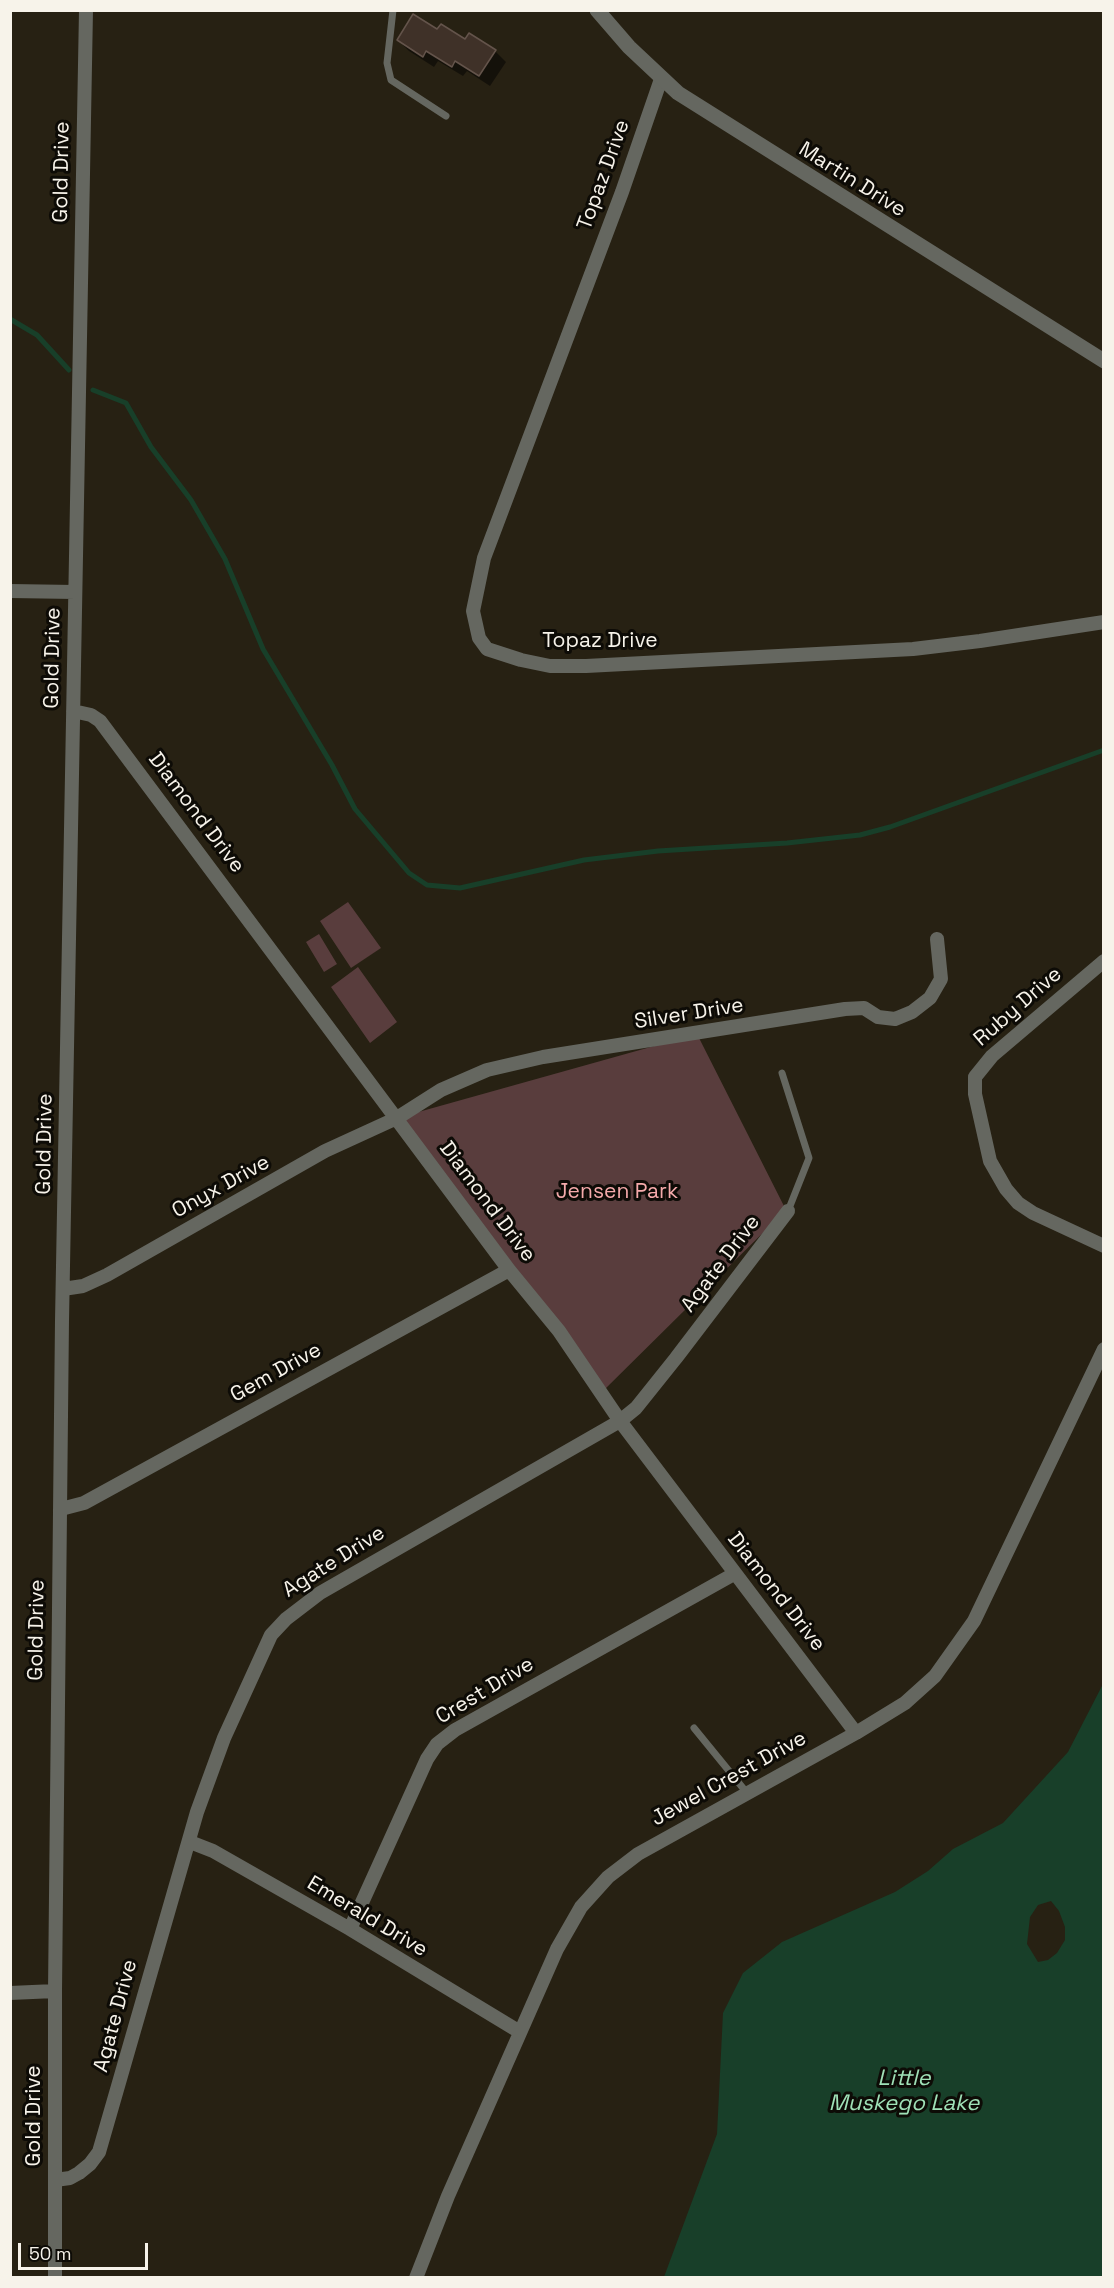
<!DOCTYPE html>
<style>
body{margin:0}
#map{position:relative;width:1114px;height:2288px;overflow:hidden;background:#272113;font-family:"Space Grotesk",sans-serif}
canvas{display:block}
.frame{position:absolute;inset:0;border:12px solid #f7f3ea;pointer-events:none}
.scale{position:absolute;left:18px;top:2243px;width:130px;height:27px;box-sizing:border-box;border:3px solid #f7f3ea;border-top:0;padding-left:8px;font-size:18px;line-height:21px;white-space:nowrap;color:#f7f3ea;-webkit-text-stroke:4px #0d0b06;paint-order:stroke}
</style>
<div id="map">
<canvas width="1114" height="2288"></canvas>
<div class="frame"></div>
<div class="scale">50 m</div>
</div>
<script>
const context = document.querySelector('canvas').getContext('2d');
context.lineJoin = 'round';
function fillPath(path, color) { context.fillStyle = color; context.fill(path, 'evenodd'); }
const shape = rows => new Path2D(rows.map(r => 'M' + r).join(''));
function strokePath(path, color, width, dash) { context.strokeStyle = color; context.lineWidth = width; context.lineCap = dash ? 'butt' : 'round'; context.setLineDash(dash || []); context.stroke(path); }
function drawText(font, color, halo, rows, align = 'center') {
  context.font = font + ' "Space Grotesk",sans-serif'; context.lineWidth = 6; context.setLineDash([]); context.textBaseline = 'middle'; context.strokeStyle = halo; context.fillStyle = color; for (const [text, x, y, turn = 0] of rows) {
    context.save(); context.translate(x, y); context.rotate((+turn || 0) * Math.PI / 180); context.textAlign = isNaN(turn) ? turn : align; if (halo) context.strokeText(text, 0, 0); context.fillText(text, 0, 0); context.restore();
  }
}
const green = shape([
 [348,902,381,948,351,968,320,921],
 [319,934,337,964,324,972,306,942],
 [358,967,397,1022,370,1043,331,987],
 [697,1034,786,1210,602,1392,397,1118]
]);
const water = shape([
 [1103,1684,1103,2277,664,2277,717,2134,723,2013,743,1973,782,1942,895,1892,928,1871,953,1849,1003,1823,1068,1752],
 [1051,1901,1059,1911,1065,1927,1065,1940,1057,1953,1048,1960,1038,1962,1027,1944,1030,1917,1038,1905]
]);
const shadow = shape([
 [438,31,495,51,506,62,490,86,467,71,463,76,438,61,434,67,409,51,398,40]
]);
const stream = shape([
 [10,319,37,335,69,370],
 [93,390,126,403,151,447,191,500,225,559,263,649,332,765,355,809,409,873,427,885,460,888,584,860,658,851,787,843,860,835,890,827,1104,750]
]);
const building = shape([
 [413,14,437,29,441,24,465,39,469,33,496,50,479,76,455,61,452,67,426,51,423,57,397,40,413,14]
]);
const service = shape([
 [393,10,387,63,391,80,446,116],
 [782,1073,809,1158,788,1211],
 [694,1728,747,1793]
]);
const minor = shape([
 [661,79,622,192,484,558,473,611,479,638,487,649,521,660,550,666,586,666,913,649,980,641,1104,622],
 [10,591,75,592],
 [73,711,91,715,100,721,509,1270,559,1331,620,1421,856,1733],
 [1104,961,992,1056,975,1077,975,1094,990,1161,1006,1189,1018,1203,1033,1213,1104,1246],
 [63,1289,83,1286,107,1275,325,1151,397,1118,441,1090,487,1070,543,1057,845,1009,864,1008,878,1017,895,1019,912,1012,930,998,941,979,937,939],
 [61,1509,84,1503,509,1270],
 [190,1842,213,1851,350,1929,520,2032],
 [350,1929,427,1759,437,1744,455,1730,734,1574],
 [10,1993,55,1991],
 [55,2180,70,2178,79,2173,90,2164,99,2152,197,1812,224,1738,271,1635,286,1619,320,1593,620,1421,636,1408,676,1358,788,1211],
 [55,2278,55,1991,62,1320,86,10],
 [416,2278,448,2196,557,1949,581,1907,608,1877,638,1854,856,1733,905,1703,935,1676,974,1621,1104,1349]
]);
const tertiary = shape([
 [597,10,629,47,678,93,1104,361]
]);
const streetNames = [
 ["Gold Drive",62,172,-89],
 ["Topaz Drive",604,175,-70],
 ["Martin Drive",852,180,32],
 ["Topaz Drive",600,641],
 ["Gold Drive",53,658,-89],
 ["Diamond Drive",196,813,53],
 ["Ruby Drive",1018,1007,-41],
 ["Silver Drive",689,1014,-9],
 ["Gold Drive",45,1144,-89],
 ["Onyx Drive",221,1187,-29],
 ["Diamond Drive",487,1202,53],
 ["Agate Drive",721,1264,-53],
 ["Gem Drive",276,1373,-29],
 ["Agate Drive",334,1562,-32],
 ["Diamond Drive",776,1592,52],
 ["Gold Drive",37,1630,-89],
 ["Crest Drive",485,1691,-31],
 ["Jewel Crest Drive",729,1779,-29],
 ["Emerald Drive",367,1917,31],
 ["Agate Drive",116,2016,-75],
 ["Gold Drive",34,2116,-90]
];
const parkNames = [
 ["Jensen Park",617,1192]
];
const waterNames = [
 ["Little",904,2079],
 ["Muskego Lake",904,2104]
];
fillPath(green, '#593d3d');
fillPath(water, '#183f29');
fillPath(shadow, '#0007');
strokePath(stream, '#183f29', 5);
fillPath(building, '#3f3128');
strokePath(building, '#64544b', 1.5);
strokePath(service, '#656760', 7);
strokePath(minor, '#656760', 14);
strokePath(tertiary, '#656760', 15);
drawText('21px', '#f7f3ea', '#0d0b06', streetNames);
drawText('21px', '#f5aaab', '#0d0b06', parkNames);
drawText('italic 22px', '#9fe1b7', '#0d0b06', waterNames);
</script>
